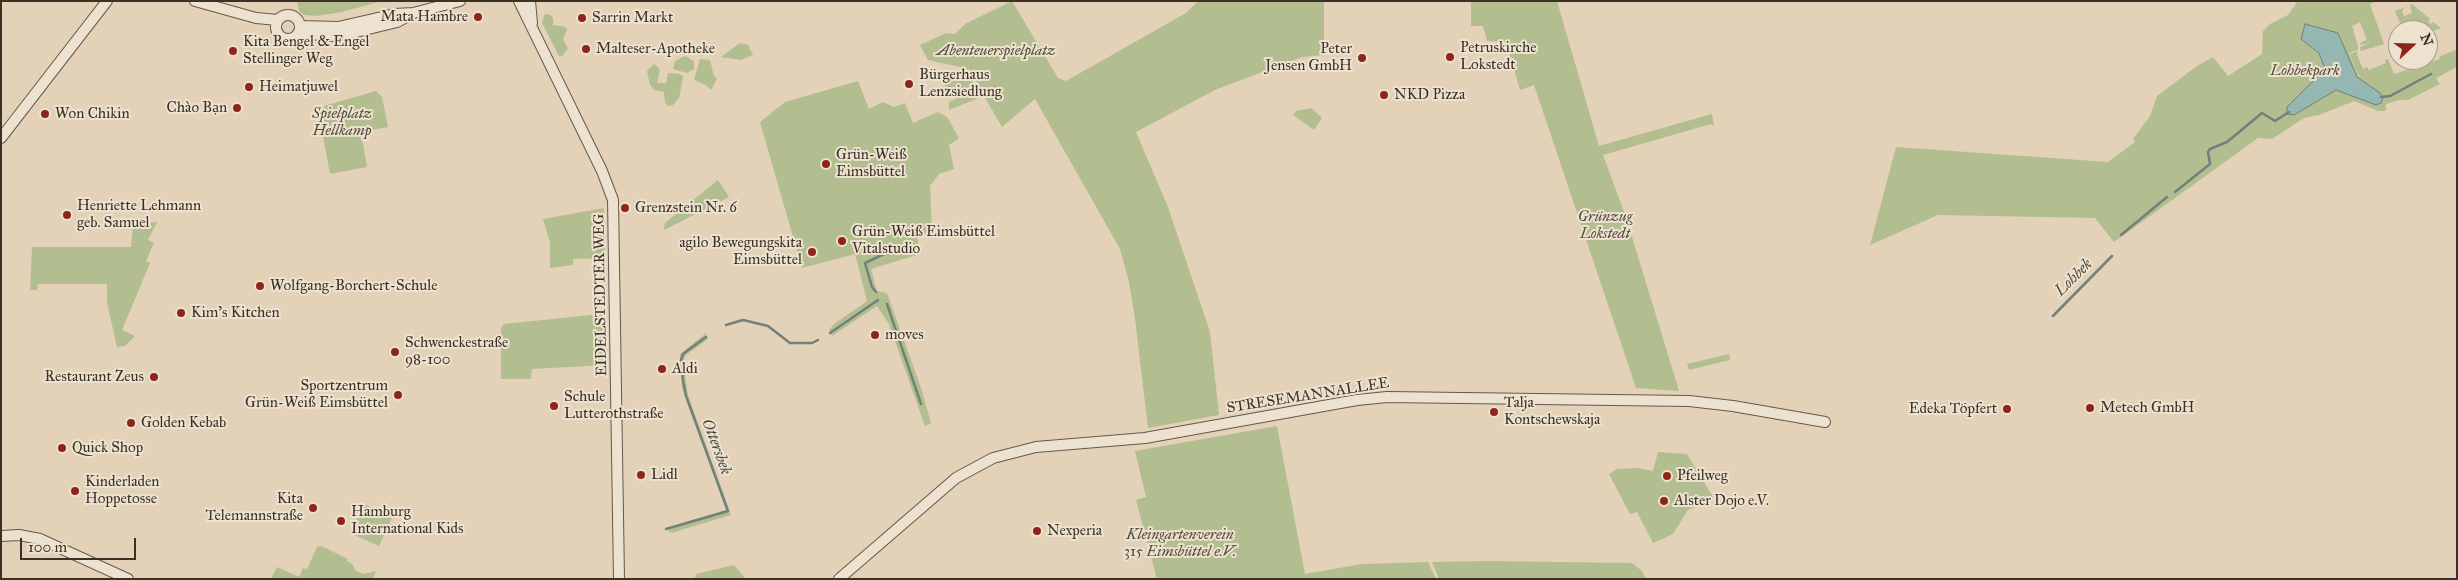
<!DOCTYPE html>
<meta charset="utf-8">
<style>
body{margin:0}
#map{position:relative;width:2458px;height:580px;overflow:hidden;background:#e3d2b7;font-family:"IM FELL Great Primer",serif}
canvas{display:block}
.frame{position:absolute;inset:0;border:2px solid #3d3025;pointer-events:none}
.north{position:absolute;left:2388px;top:20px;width:50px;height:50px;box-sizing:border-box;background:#ede2d0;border:1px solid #a79b8c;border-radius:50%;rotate:69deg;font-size:14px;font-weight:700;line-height:20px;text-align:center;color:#3d3025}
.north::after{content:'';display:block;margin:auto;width:18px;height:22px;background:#8f2418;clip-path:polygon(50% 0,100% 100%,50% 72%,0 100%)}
.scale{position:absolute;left:20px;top:538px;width:116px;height:22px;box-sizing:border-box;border:2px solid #3d3025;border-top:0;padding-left:6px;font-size:15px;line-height:18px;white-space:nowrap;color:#3d3025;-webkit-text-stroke:4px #ede2d0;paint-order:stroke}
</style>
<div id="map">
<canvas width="2458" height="580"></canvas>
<div class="frame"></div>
<div class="north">N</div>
<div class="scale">100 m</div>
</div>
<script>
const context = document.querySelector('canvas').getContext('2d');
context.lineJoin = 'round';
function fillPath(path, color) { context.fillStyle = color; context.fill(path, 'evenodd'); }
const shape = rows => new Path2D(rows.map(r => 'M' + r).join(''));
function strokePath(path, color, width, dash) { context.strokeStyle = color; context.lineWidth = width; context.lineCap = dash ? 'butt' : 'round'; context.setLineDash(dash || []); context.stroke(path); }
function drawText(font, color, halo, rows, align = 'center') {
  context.font = font + ' "IM FELL Great Primer",serif'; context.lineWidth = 4; context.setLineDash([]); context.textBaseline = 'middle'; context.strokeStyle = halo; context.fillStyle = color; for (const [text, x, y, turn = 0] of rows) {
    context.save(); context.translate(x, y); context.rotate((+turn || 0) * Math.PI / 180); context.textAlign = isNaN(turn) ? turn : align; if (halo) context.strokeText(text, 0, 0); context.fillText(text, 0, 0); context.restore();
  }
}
const green = shape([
 [297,1,382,1,342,12,316,16,304,15,299,11],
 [1012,1,1058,78,1066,81,1186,13,1198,1,1324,1,1324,55,1302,57,1217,89,1136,132,1168,207,1210,332,1219,415,1148,428,1135,319,1129,282,1120,249,1035,99,1002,127,984,96,949,110,949,102,980,87,969,69,963,70,960,67,928,60,920,45,946,33,955,34,965,24],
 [1471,1,1557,1,1599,146,1712,114,1714,126,1711,124,1603,155,1625,214,1679,391,1636,388,1534,85,1520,90,1506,42,1487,41,1483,26,1471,26],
 [2298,1,2378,1,2370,4,2384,44,2361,51,2361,53,2360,47,2371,42,2361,45,2360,43,2367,40,2360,22,2352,26,2358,46,2358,50,2349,53,2358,76,2361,75,2358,75,2350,54,2358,51,2357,55,2363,69,2367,67,2369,70,2386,63,2385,60,2388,59,2394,74,2440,59,2439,57,2457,49,2457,67,2436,78,2440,84,2408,100,2399,100,2386,104,2386,111,2378,111,2354,101,2319,115,2304,118,2272,139,2258,138,2114,242,2095,218,1938,215,1870,245,1896,147,2108,162,2135,142,2133,139,2150,116,2157,96,2197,66,2213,57,2228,76,2262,54,2263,31,2270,24,2288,15],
 [2412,4,2430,19,2428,22,2431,24,2433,22,2441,28,2428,33,2428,30,2405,30,2402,28,2395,11,2408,6,2402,10,2404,16,2412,13,2410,5],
 [549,14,553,18,553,25,566,27,567,30,563,39,568,49,562,56,559,56,542,23,544,15],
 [740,43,748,45,753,55,741,60,721,57],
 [685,56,694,61,694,69,687,73,673,69,675,61],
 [700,59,710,60,714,76,717,78,711,90,706,85,694,80],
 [654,64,660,69,657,83,666,83,668,73,680,74,683,77,679,98,673,105,668,106,665,103,664,92,654,90,650,85,647,71],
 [968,70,975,87,951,98,943,82],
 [858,81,869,109,883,102,894,107,905,103,913,123,938,112,947,117,959,138,949,145,954,169,939,174,930,186,932,232,917,236,920,254,871,269,877,291,887,293,921,388,931,423,925,426,889,324,877,306,832,336,829,330,834,324,867,301,855,254,802,268,760,122,785,102],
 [376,91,382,97,388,127,361,132,367,167,330,174,320,120,324,106],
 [1311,108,1322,118,1314,130,1293,115,1296,111],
 [718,180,729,197,664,230,665,223],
 [604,208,605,258,573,259,573,265,550,268,550,243,543,219],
 [157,222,148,240,154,243,146,261,150,263,122,330,135,336,125,346,117,347,107,302,107,284,38,284,37,290,30,290,32,247,131,247,133,225],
 [601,314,606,318,607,365,532,369,531,379,501,379,501,328,504,324],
 [706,333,708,339,686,355,683,361,688,395,731,515,671,533,666,528,726,510,682,387,680,354],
 [1729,354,1730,360,1689,370,1687,364],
 [1277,426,1305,574,1362,564,1428,562,1436,579,1157,579,1136,500,1146,497,1135,451],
 [1658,452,1687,454,1713,497,1688,510,1673,534,1653,543,1637,512,1630,514,1609,474,1617,469,1637,468,1653,471],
 [364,504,392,518,379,546,350,533],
 [321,546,348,559,347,561,352,564,356,571,364,574,376,571,373,579,271,579,277,567,299,577,303,568,307,569,317,547],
 [1487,561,1632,563,1642,571,1646,579,1439,579,1432,562],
 [734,565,745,578,695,579,696,574]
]);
const water = shape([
 [2305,24,2338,33,2357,77,2380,93,2383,98,2381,103,2376,105,2336,90,2294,115,2287,114,2287,107,2325,69,2319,53,2301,39,2305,24]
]);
const stream = shape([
 [2381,97,2390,96,2431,74],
 [2175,192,2210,164,2208,152,2210,149,2227,142,2262,113,2275,121,2289,112],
 [2121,235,2167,197],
 [876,292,872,287,865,263,884,254,916,251],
 [887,304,921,404],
 [2053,316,2112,256],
 [726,325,743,320,768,326,790,343,812,343,818,340],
 [830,333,878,300],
 [666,529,728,511,686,396,683,381,681,360,683,354,706,337]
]);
const tertiary = shape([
 [195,1,256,18,278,20],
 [519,1,602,171,613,200,619,579],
 [530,1,532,23],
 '276 27a12 12 0 1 1 24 0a12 12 0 1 1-24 0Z',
 [300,26,338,27,395,14,413,13,460,1],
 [299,33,331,36,348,34,397,22,412,14],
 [1,138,107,1],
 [1,536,19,535,40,539,128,579],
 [839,579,956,478,993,458,1036,447,1145,438,1357,400,1387,397,1689,401,1733,406,1825,422]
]);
const markers = [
 [478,17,5,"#8f2418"],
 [582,18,5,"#8f2418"],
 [586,49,5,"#8f2418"],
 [233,51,5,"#8f2418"],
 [1450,57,5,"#8f2418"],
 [1362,58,5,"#8f2418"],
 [909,84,5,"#8f2418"],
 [249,87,5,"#8f2418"],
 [1384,95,5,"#8f2418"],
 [237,108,5,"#8f2418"],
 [45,114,5,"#8f2418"],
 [826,164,5,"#8f2418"],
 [625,208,5,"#8f2418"],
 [67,215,5,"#8f2418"],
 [842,241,5,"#8f2418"],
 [812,252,5,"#8f2418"],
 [260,286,5,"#8f2418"],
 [181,313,5,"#8f2418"],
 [875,335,5,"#8f2418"],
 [395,352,5,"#8f2418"],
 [662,369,5,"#8f2418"],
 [154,377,5,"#8f2418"],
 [398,395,5,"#8f2418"],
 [554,406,5,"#8f2418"],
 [2090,408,5,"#8f2418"],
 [2007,409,5,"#8f2418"],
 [1494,412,5,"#8f2418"],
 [131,423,5,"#8f2418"],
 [62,448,5,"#8f2418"],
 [641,475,5,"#8f2418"],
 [1667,476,5,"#8f2418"],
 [75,491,5,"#8f2418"],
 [1664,501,5,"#8f2418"],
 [313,508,5,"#8f2418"],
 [341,521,5,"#8f2418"],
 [1037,531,5,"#8f2418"]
];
const poiNames = [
 ["Mata Hambre",468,17,"right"],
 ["Sarrin Markt",592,18],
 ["Kita Bengel & Engel",243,42],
 ["Stellinger Weg",243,59],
 ["Petruskirche",1460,48],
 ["Lokstedt",1460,65],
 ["Malteser-Apotheke",596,49],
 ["Peter",1352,49,"right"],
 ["Jensen GmbH",1352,66,"right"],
 ["Bürgerhaus",919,75],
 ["Lenzsiedlung",919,92],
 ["Heimatjuwel",259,87],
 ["NKD Pizza",1394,95],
 ["Chào Bạn",227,108,"right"],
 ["Won Chikin",55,114],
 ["Grün-Weiß",836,155],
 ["Eimsbüttel",836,172],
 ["Henriette Lehmann",77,206],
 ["geb. Samuel",77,223],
 ["Grenzstein Nr. 6",635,208],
 ["Grün-Weiß Eimsbüttel",852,232],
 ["Vitalstudio",852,249],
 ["agilo Bewegungskita",802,243,"right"],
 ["Eimsbüttel",802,260,"right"],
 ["Wolfgang-Borchert-Schule",270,286],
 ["Kim's Kitchen",191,313],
 ["moves",885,335],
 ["Schwenckestraße",405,343],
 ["98-100",405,360],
 ["Aldi",672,369],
 ["Restaurant Zeus",144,377,"right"],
 ["Sportzentrum",388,386,"right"],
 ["Grün-Weiß Eimsbüttel",388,403,"right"],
 ["Schule",564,397],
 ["Lutterothstraße",564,414],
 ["Talja",1504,403],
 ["Kontschewskaja",1504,420],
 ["Metech GmbH",2100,408],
 ["Edeka Töpfert",1997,409,"right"],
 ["Golden Kebab",141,423],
 ["Quick Shop",72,448],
 ["Lidl",651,475],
 ["Pfeilweg",1677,476],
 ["Kinderladen",85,482],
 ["Hoppetosse",85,499],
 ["Kita",303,499,"right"],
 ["Telemannstraße",303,516,"right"],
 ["Alster Dojo e.V.",1674,501],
 ["Hamburg",351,512],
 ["International Kids",351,529],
 ["Nexperia",1047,531]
];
const parkNames = [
 ["Abenteuerspielplatz",996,51],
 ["Lohbekpark",2305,71],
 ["Spielplatz",342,114],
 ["Hellkamp",342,131],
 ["Grünzug",1605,217],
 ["Lokstedt",1605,234],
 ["Kleingartenverein",1180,535],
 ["315 Eimsbüttel e.V.",1180,552]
];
const streetNames = [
 ["EIDELSTEDTER WEG",601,295,-91],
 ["STRESEMANNALLEE",1308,396,-9]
];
const waterNames = [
 ["Lohbek",2074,278,-45],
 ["Ottersbek",716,447,70]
];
fillPath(green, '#b2bd90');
fillPath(water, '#95b7b2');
strokePath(water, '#72817a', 1);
strokePath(stream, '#72817a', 2.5);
strokePath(tertiary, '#66584a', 12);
strokePath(tertiary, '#ede2d0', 10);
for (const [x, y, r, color] of markers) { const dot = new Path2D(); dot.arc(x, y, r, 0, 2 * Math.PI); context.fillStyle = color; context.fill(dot); strokePath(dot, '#ede2d0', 2); }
drawText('15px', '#3d3025', '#ede2d0', poiNames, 'left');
drawText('italic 15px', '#544c3a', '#ede2d0', parkNames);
drawText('15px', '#3d3025', '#ede2d0', streetNames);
drawText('italic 16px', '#4f4b41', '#ede2d0', waterNames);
</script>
